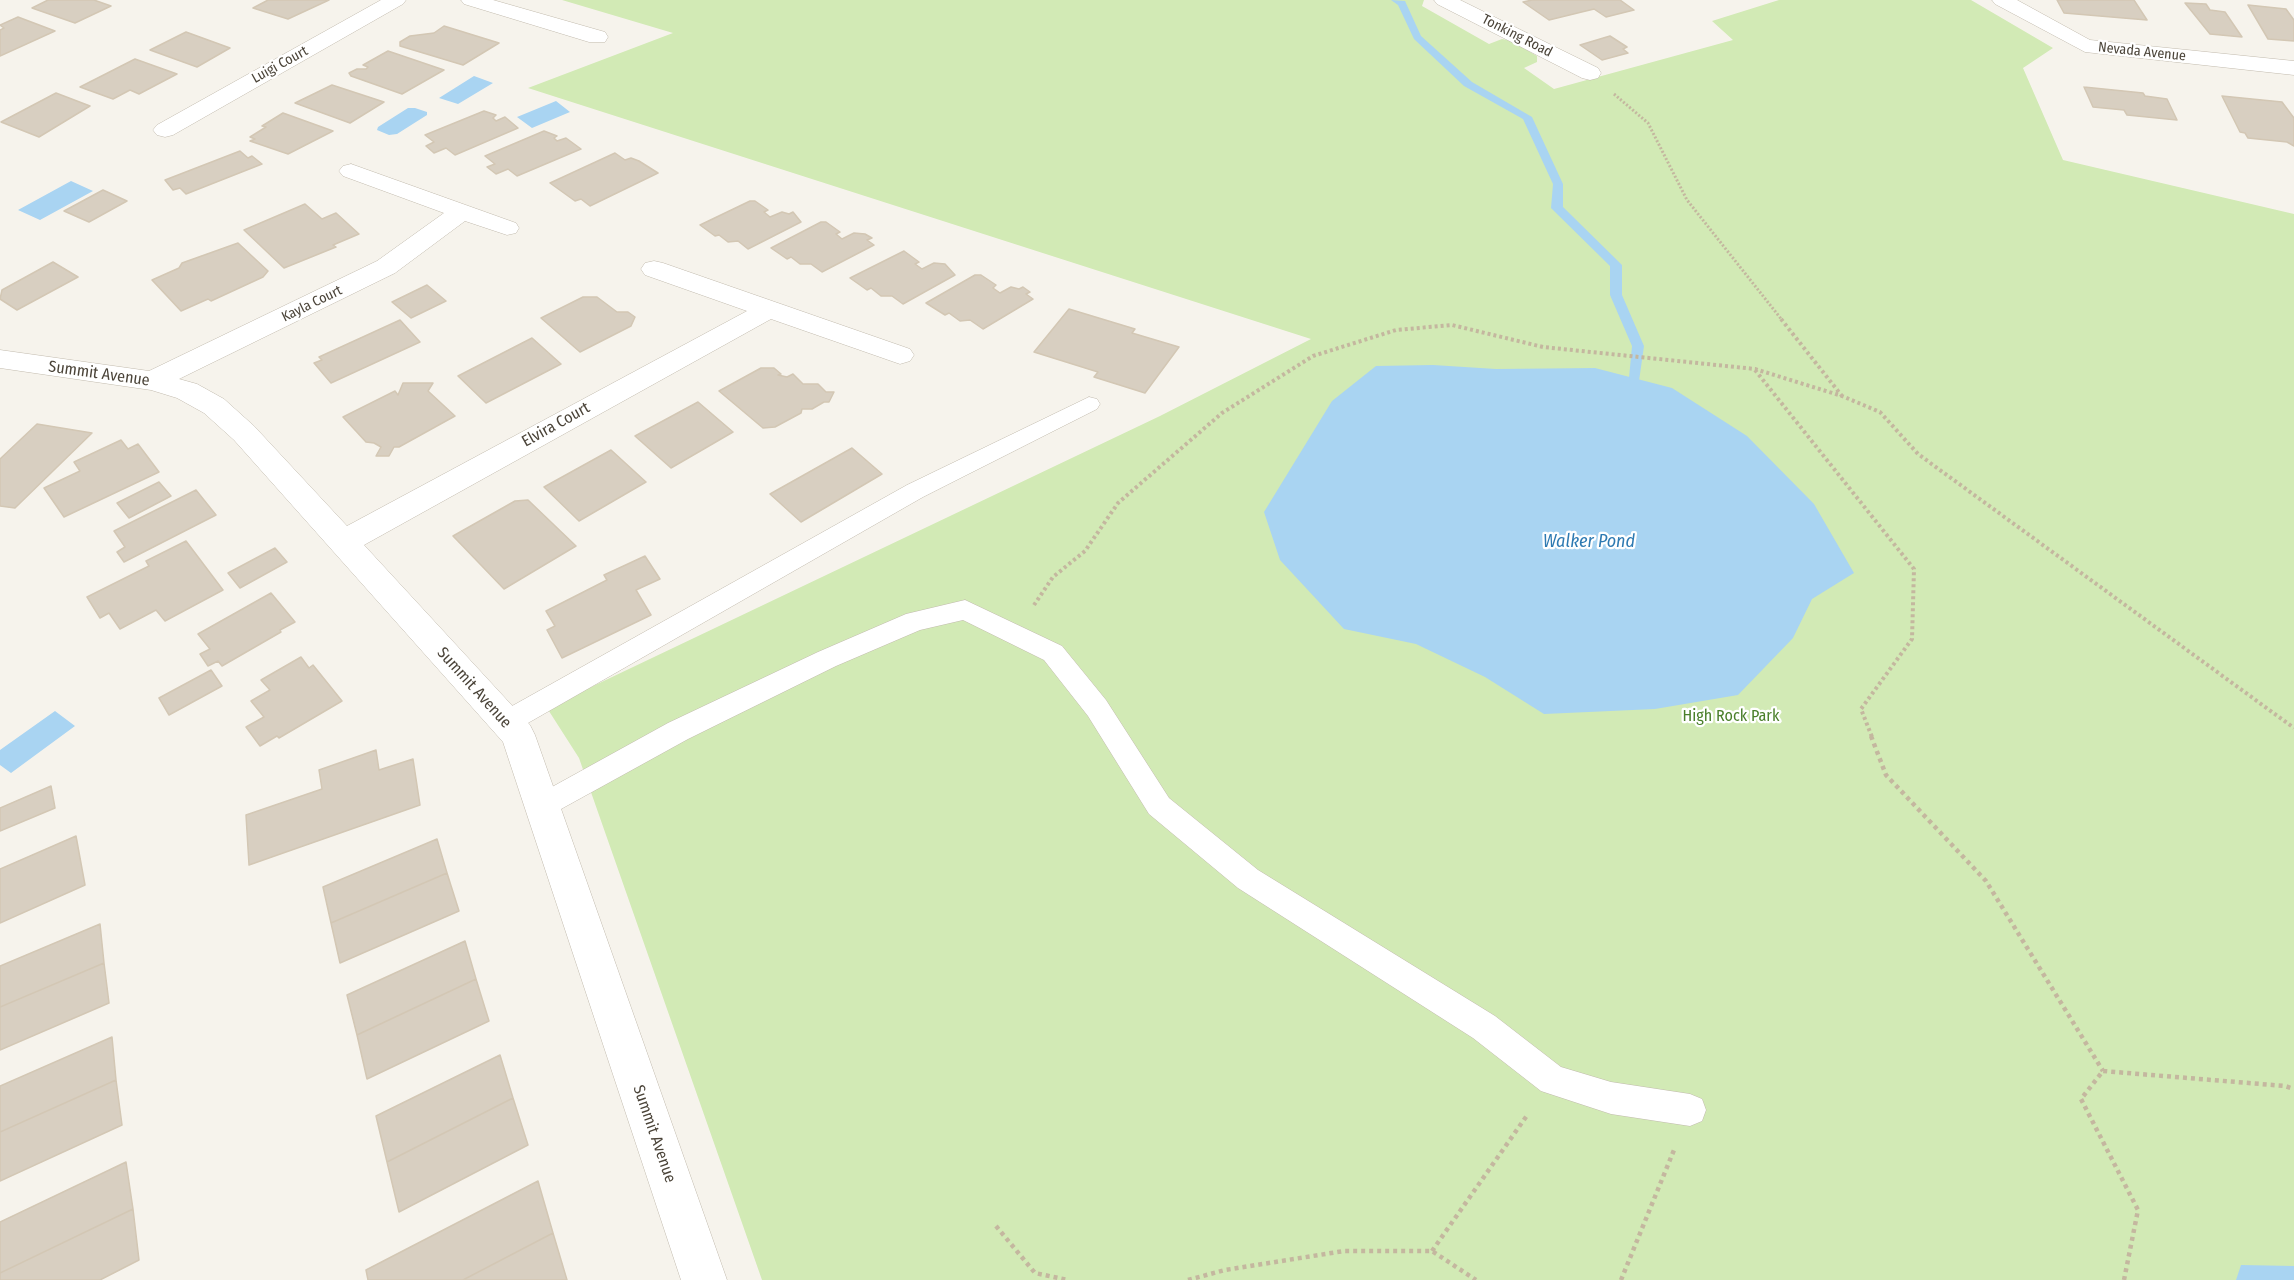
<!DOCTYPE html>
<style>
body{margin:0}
canvas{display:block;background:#f6f3ec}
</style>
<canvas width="2294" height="1280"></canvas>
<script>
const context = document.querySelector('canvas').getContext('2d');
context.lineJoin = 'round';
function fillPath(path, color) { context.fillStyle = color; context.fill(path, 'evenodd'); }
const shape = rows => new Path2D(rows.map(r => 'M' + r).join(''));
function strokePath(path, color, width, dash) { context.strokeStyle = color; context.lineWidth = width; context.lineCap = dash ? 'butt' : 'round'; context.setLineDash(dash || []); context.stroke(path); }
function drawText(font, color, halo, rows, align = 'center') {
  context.font = font + ' "Fira Sans Condensed",sans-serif'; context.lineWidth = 4.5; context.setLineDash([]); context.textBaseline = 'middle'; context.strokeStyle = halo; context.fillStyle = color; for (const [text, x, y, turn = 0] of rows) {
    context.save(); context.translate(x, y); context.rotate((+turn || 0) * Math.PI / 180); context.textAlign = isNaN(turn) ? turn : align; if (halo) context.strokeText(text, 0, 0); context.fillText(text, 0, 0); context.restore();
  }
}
const green = shape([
 [562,0,1424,0,1422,6,1489,44,1502,39,1512,41,1537,56,1537,62,1524,68,1554,89,1733,40,1712,21,1779,0,1971,0,2053,48,2023,68,2063,160,2294,214,2294,1280,762,1280,579,758,547,708,1160,416,1311,339,528,88,673,33]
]);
const water = shape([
 [474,76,493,83,458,104,439,98],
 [556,101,570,112,532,128,517,117],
 [408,108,415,108,427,112,427,115,397,134,389,135,377,130,378,127],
 [71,181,93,191,40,220,18,210],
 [1433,365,1496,369,1595,368,1672,388,1747,436,1814,504,1854,573,1812,599,1793,638,1738,695,1655,709,1544,714,1485,677,1416,644,1344,629,1280,560,1264,512,1332,401,1376,366],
 [55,711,75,726,11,773,0,765,0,750],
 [2241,1265,2294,1266,2294,1280,2236,1280]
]);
const stream = shape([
 [1391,0,1405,1,1421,36,1472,82,1532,117,1563,184,1563,207,1622,265,1622,295,1644,346,1639,381,1631,381,1629,378,1632,346,1610,295,1610,266,1551,208,1553,184,1523,119,1464,86,1414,39,1398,5,1391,0]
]);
const building = shape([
 [48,0,94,0,111,6,75,23,32,8,48,0],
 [268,0,329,0,288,19,253,8,268,0],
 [1532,0,1620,0,1634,10,1606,17,1594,9,1549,20,1523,2,1532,0],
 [2057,0,2134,0,2147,20,2064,13,2057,0],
 [2185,3,2206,4,2210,10,2225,12,2242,37,2210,34,2185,3],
 [2248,5,2286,9,2294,20,2294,41,2268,39,2248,5],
 [18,17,55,31,0,56,0,30,4,28,0,25,18,17],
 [444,26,499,43,463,65,400,46,400,42,410,36,434,33,444,26],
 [186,32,230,48,197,67,150,50,186,32],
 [1610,36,1627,47,1623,49,1628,53,1602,60,1580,45,1610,36],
 [388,51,444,70,402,94,351,76,349,73,357,69,366,69,368,67,363,65,388,51],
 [135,59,177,74,139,94,130,90,113,99,80,87,135,59],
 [332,85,384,102,350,123,295,103,332,85],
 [2084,87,2143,93,2145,96,2167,99,2177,120,2127,115,2124,110,2093,107,2084,87],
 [56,93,90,106,39,137,1,122,56,93],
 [2222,96,2282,102,2294,118,2294,146,2287,142,2248,138,2245,133,2240,132,2222,96],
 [484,111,496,115,493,118,496,121,505,117,518,128,455,155,446,148,434,153,426,146,434,142,425,135,484,111],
 [283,113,333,131,288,154,250,141,255,139,250,137,266,127,262,126,283,113],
 [544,131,557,136,554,138,557,141,566,138,581,149,517,176,508,169,496,174,487,167,495,164,485,156,544,131],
 [240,151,248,158,252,156,262,164,186,194,180,188,173,190,165,180,240,151],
 [615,153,625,160,631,158,639,161,658,173,590,206,581,199,575,201,550,183,615,153],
 [103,190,127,201,89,222,64,211,103,190],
 [750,201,755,201,768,210,764,212,770,217,782,212,789,214,793,212,801,222,748,249,738,241,728,242,719,235,715,236,700,225,750,201],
 [305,204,322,219,336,213,359,234,333,245,336,247,284,268,244,230,305,204],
 [821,222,826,222,840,232,836,234,842,239,854,233,865,234,872,238,867,240,874,245,822,272,811,264,800,264,791,257,787,259,771,248,821,222],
 [238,243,268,271,263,277,211,301,208,299,181,311,152,280,179,268,182,263,238,243],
 [904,251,919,262,915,264,922,269,934,263,945,264,955,275,903,304,892,296,881,296,871,288,867,290,850,278,904,251],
 [53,262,78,277,17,310,0,299,2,290,53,262],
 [975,275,981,275,996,285,993,288,1000,293,1011,287,1019,289,1023,287,1030,292,1026,294,1033,299,983,329,970,320,960,321,949,313,945,315,926,303,975,275],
 [427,285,446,301,411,318,392,302,427,285],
 [583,297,597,297,617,312,628,312,635,317,631,326,580,352,541,318,583,297],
 [1069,309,1135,329,1132,333,1179,347,1145,393,1094,377,1098,372,1034,352,1069,309],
 [400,320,420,342,331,383,314,363,322,360,319,357,400,320],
 [532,338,561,364,486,403,458,376,532,338],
 [761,368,774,368,781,374,778,375,787,377,793,374,803,384,818,384,826,392,834,392,829,402,824,402,812,409,802,409,801,413,775,427,763,428,719,391,761,368],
 [403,383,433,383,428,391,455,416,399,447,394,447,389,456,376,456,381,447,374,443,366,442,343,417,395,391,398,395,403,383],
 [698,402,733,432,671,468,635,436,698,402],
 [37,424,92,433,15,508,0,506,0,459,37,424],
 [121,440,128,449,138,444,159,472,64,517,44,488,80,471,74,462,121,440],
 [852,448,882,474,801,522,770,494,852,448],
 [611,450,646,482,579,521,544,487,611,450],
 [159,482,171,496,129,518,117,503,159,482],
 [196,490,216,515,124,562,117,552,125,547,114,531,196,490],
 [528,500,576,546,504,589,453,536,515,501,528,500],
 [186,541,223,590,165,621,156,610,120,629,109,613,100,618,87,597,149,566,146,561,186,541],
 [275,548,287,562,240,588,228,573,275,548],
 [645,556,660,579,636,590,651,615,562,658,547,630,555,626,546,611,607,580,604,575,645,556],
 [271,593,295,622,280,630,281,632,222,666,218,661,208,666,200,654,210,649,198,634,271,593],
 [301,657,309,668,313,665,342,701,279,738,277,736,260,746,246,727,264,717,251,701,270,690,261,680,301,657],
 [211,670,222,686,169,715,159,698,211,670],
 [376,750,379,770,413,759,420,805,249,865,246,815,322,789,319,770,376,750],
 [51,786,55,808,0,831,0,808,51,786],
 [76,836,85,885,0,923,0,869,76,836],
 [437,839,447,873,331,923,323,887,437,839],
 [447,873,459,911,340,963,331,923,447,873],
 [100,924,104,963,0,1007,0,966,100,924],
 [465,941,476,979,357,1035,347,995,465,941],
 [104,963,109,1003,0,1050,0,1007,104,963],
 [476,979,489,1021,367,1079,357,1035,476,979],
 [112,1037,116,1080,0,1132,0,1086,112,1037],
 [500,1055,513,1098,387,1162,376,1116,500,1055],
 [116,1080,122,1125,0,1181,0,1132,116,1080],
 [513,1098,528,1145,399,1212,387,1162,513,1098],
 [126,1162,133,1209,0,1273,0,1222,126,1162],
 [538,1181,553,1233,463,1280,368,1280,366,1270,538,1181],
 [133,1209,139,1260,100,1280,0,1280,0,1273,133,1209],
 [553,1233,567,1280,463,1280,553,1233]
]);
const pathFar2 = shape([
 [1614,94,1648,123,1687,200,1782,320]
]);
const pathFar1 = shape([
 [1781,319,1842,396],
 [1755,370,1914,569,1912,639,1861,709,1872,737],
 [1034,605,1053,577,1085,551,1118,503,1222,413,1313,356,1396,330,1452,325,1543,347,1755,369,1842,396,1880,412,1918,454,2294,728]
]);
const path = shape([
 [1871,736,1886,775,1986,881,2103,1071],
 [996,1226,1035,1273,1068,1280],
 [1432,1251,1528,1114],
 [1188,1280,1225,1270,1344,1251,1432,1251,1476,1280],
 [1621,1280,1674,1150],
 [2124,1280,2138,1210,2081,1099,2103,1071,2285,1086,2294,1089]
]);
const service = shape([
 [1089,397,1097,399,1100,404,1097,409,923,497,514,731,505,734,496,731,492,723,496,715,907,485,1089,397],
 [965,600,1062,646,1106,700,1169,798,1258,870,1495,1016,1561,1067,1611,1082,1690,1094,1702,1099,1706,1110,1702,1121,1690,1126,1611,1114,1541,1091,1473,1038,1238,888,1149,814,1088,716,1044,660,963,620,920,630,836,666,688,739,552,814,542,818,532,814,528,806,532,798,668,723,818,652,906,614,965,600]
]);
const minor = shape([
 [381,0,406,0,403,4,173,135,165,137,157,135,153,130,157,125,381,0],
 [461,0,493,0,605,32,608,37,605,42,589,42,464,4,461,0],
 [1434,0,1460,0,1598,68,1601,73,1598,78,1590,80,1582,78,1437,4,1434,0],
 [1992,0,2017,0,2090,40,2294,61,2294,75,2085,52,1995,4,1992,0],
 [351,164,516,223,519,228,516,233,507,235,465,221,395,273,179,379,197,384,224,399,254,426,347,526,747,311,645,275,641,269,645,263,654,261,663,263,910,349,914,355,910,361,900,364,771,319,364,545,530,725,535,735,727,1280,681,1280,503,742,234,440,204,413,177,398,151,390,0,368,0,350,149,371,377,261,444,213,343,176,339,171,343,166,351,164]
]);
const farStreetnames = [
 ["Tonking Road",1517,36,27],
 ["Nevada Avenue",2142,52,6],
 ["Luigi Court",280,65,-29],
 ["Kayla Court",312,304,-26]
];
const streetNames = [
 ["Summit Avenue",99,374,8],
 ["Elvira Court",556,425,-29],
 ["Summit Avenue",474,688,48],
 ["Summit Avenue",654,1134,71]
];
const parkNames = [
 ["High Rock Park",1731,717]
];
const waterNames = [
 ["Walker Pond",1589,542]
];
fillPath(green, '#d2eab5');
fillPath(water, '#a9d4f2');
fillPath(stream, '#a9d4f2');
fillPath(building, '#d8cfc1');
strokePath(building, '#d3c7b4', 1.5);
strokePath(service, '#c2bbae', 1);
strokePath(minor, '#c2bbae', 1);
strokePath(pathFar2, '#c4b79f', 3, [2, 2]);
strokePath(pathFar1, '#c4b79f', 4, [3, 3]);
strokePath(path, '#c4b79f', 4.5, [4, 4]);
fillPath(service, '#fff');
fillPath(minor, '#fff');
drawText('14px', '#4b4439', '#fff', farStreetnames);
drawText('16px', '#4b4439', '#fff', streetNames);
drawText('16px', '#4a7f2a', '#fff', parkNames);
drawText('italic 18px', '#2e7ab2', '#fff', waterNames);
</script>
